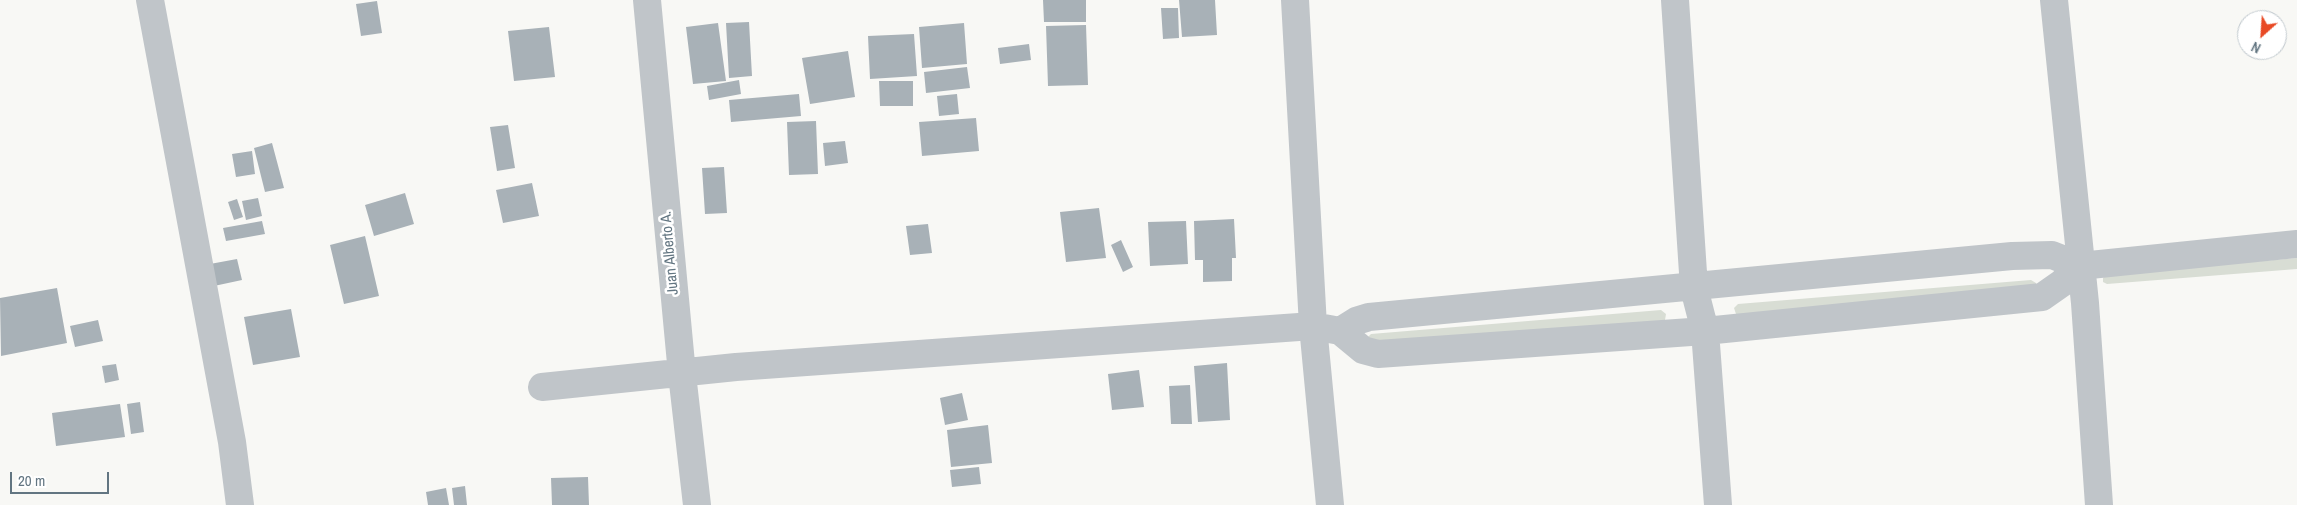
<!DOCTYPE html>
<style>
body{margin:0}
#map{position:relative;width:2297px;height:505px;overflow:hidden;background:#f8f8f5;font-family:"Archivo Narrow",sans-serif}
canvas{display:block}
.north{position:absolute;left:2237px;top:10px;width:50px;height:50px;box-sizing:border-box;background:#fff;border:1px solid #c0c8cd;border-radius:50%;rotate:206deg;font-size:14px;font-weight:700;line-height:20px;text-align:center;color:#627581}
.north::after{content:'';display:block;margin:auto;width:18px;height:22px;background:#e84a25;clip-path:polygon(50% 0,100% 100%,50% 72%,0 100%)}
.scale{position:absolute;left:10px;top:472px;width:99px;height:22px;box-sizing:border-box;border:2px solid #627581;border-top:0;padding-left:6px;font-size:15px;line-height:18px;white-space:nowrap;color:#627581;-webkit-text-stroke:4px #fff;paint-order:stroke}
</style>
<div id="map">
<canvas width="2297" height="505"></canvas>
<div class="north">N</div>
<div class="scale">20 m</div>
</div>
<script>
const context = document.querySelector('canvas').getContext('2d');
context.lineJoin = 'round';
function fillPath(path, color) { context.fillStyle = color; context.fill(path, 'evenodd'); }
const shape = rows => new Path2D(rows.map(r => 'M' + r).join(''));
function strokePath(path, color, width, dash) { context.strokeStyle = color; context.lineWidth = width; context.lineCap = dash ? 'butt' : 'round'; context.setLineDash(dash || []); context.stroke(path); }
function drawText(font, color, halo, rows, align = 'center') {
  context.font = font + ' "Archivo Narrow",sans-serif'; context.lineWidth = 5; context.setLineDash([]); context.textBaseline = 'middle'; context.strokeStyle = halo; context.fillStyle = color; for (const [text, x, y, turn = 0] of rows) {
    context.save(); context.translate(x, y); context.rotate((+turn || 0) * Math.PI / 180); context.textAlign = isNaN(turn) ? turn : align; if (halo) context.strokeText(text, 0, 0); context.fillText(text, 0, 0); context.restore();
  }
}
const green = shape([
 [2297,258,2297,269,2107,284,2103,282,2103,278,2107,274],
 [2031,280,2036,283,2036,287,1739,315,1736,314,1734,308,1738,304],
 [1661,310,1666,314,1665,320,1662,321,1372,345,1367,338,1371,334]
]);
const building = shape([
 [1043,0,1086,0,1086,22,1044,22],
 [1179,0,1215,0,1217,35,1182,37],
 [377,1,382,33,361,36,356,4],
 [1161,8,1178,8,1179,38,1163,39],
 [749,22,752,76,729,78,726,23],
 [718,23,726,81,693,84,686,27],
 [964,23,967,64,922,68,919,27],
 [1086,25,1088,85,1048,86,1046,26],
 [549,27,555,77,514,81,508,31],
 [914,34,917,76,870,79,868,36],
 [1029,44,1031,60,1000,64,998,48],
 [848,51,855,97,810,104,802,58],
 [967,67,970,88,926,93,924,72],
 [739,80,741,94,709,100,707,86],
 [879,81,913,81,913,106,880,106],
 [799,94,801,116,731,122,729,100],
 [957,94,959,114,939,116,937,96],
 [976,118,979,151,922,156,919,122],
 [816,121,818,174,789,175,787,122],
 [508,125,515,168,497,171,490,127],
 [845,141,848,163,825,166,823,143],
 [272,143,284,188,265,192,254,148],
 [252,151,255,174,236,177,232,154],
 [724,167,727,213,705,214,702,168],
 [532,183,539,216,503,223,496,190],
 [405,193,414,224,374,236,365,205],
 [258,198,262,216,246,220,242,201],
 [237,199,243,217,234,220,228,202],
 [1099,208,1106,258,1066,262,1060,212],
 [1234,219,1236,258,1232,258,1232,281,1203,282,1203,260,1195,260,1194,221],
 [262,221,265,234,226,241,223,228],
 [1186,221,1188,264,1150,266,1148,222],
 [928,224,932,253,910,255,906,226],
 [365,236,379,296,344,304,330,245],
 [1121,240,1133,267,1123,272,1111,245],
 [237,259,242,280,214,286,210,264],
 [57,288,67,343,1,356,0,298],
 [291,309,300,357,253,365,244,317],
 [98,320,103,341,75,347,70,326],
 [1227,363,1230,420,1198,422,1194,366],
 [116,364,119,380,105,383,102,366],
 [1139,370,1144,407,1112,410,1108,374],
 [1190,385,1192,424,1171,424,1169,386],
 [962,393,968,420,945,425,940,398],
 [140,402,144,432,131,434,127,404],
 [120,404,125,437,56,446,52,413],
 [988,425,992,463,951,467,947,430],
 [979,467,981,484,952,487,950,470],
 [588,477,589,505,552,505,551,478],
 [465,486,467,505,454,505,452,488],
 [446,488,449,505,428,505,426,492]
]);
const minor = shape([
 [150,0,232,442,240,505],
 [647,0,682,374,697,505],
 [1295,0,1313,326,1330,505],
 [1675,0,1694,288,1705,331,1718,505],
 [2054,0,2085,303,2099,505],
 [1340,331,1356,321,1369,317,2012,256,2052,255,2080,266,2297,244],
 [542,387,736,367,1313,326,1340,331,1363,350,1378,354,1705,331,2042,297,2062,283,2080,266]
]);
const streetNames = [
 ["Juan Alberto A.",670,253,-95]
];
fillPath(green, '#d8ddd4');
fillPath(building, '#a8b1b7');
strokePath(minor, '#c0c5c9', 28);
drawText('15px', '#627581', '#fff', streetNames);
</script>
